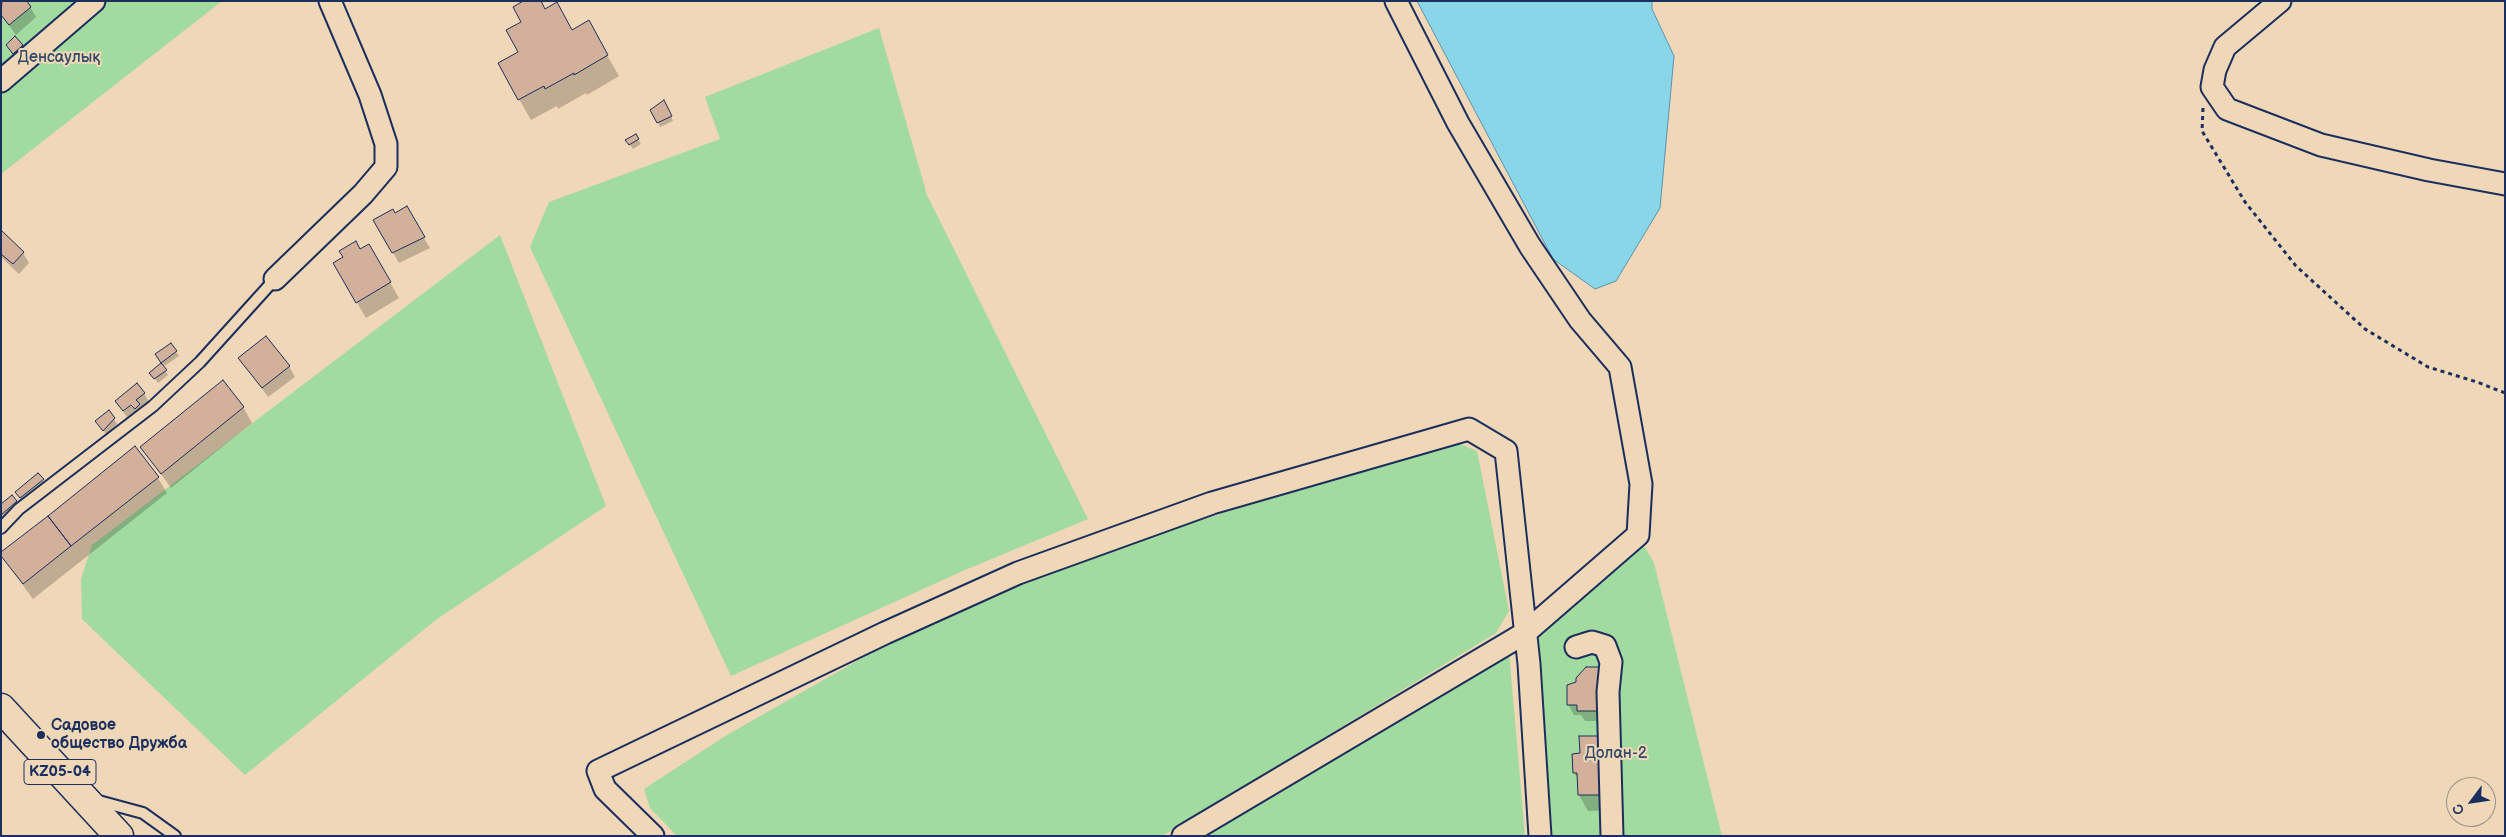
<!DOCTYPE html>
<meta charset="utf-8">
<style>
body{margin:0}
#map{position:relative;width:2506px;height:837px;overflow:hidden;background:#efd7b7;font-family:"Balsamiq Sans",sans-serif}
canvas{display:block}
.frame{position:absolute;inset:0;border:2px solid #1b2f5e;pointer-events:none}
.north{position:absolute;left:2446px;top:777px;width:50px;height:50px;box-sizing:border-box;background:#efd7b7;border:1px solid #9a9493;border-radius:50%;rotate:239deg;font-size:14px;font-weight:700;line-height:20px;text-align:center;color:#1b2f5e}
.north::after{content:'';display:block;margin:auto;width:18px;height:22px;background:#1b2f5e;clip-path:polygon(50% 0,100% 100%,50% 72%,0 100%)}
</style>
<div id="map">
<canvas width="2506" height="837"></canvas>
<div class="frame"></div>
<div class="north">С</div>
</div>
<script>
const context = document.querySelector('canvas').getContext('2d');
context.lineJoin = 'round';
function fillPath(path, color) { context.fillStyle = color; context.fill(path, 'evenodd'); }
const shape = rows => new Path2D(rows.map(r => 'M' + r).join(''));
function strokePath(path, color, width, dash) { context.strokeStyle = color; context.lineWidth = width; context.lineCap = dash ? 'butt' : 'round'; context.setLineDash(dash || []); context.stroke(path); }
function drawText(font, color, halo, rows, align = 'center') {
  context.font = font + ' "Balsamiq Sans",sans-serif'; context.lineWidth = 4; context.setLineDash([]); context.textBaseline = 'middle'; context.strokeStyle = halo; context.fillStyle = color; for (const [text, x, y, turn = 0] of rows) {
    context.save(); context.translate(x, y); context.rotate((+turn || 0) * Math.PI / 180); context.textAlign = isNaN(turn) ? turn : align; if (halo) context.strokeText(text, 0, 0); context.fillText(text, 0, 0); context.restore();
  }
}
const green = shape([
 [1,1,222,1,1,174],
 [879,28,927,195,1088,519,965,570,731,676,530,247,549,202,720,139,705,97],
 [500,235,606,506,437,619,245,775,82,619,81,579,92,545],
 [1453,441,1477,451,1509,611,1496,633,1162,836,677,836,650,808,644,789,727,735,913,629,1051,567],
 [1638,535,1654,563,1722,836,1540,836,1525,633],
 [1509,652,1525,836,1199,836]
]);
const water = shape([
 [1417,1,1652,1,1652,9,1674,56,1660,208,1616,281,1595,289,1553,259,1417,1]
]);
const shadow = shape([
 [5,3,30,7,36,17,16,35,1,14,1,6],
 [545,10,572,31,588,22,619,76,587,95,586,93,558,109,557,106,531,120,499,64,520,53],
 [22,45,25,50,17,58,10,50],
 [667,107,673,121,660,127,658,122],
 [635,135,641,144,633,149,627,140],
 [406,208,430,248,399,263,375,221,394,214],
 [1,232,23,253,29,263,19,274,1,257],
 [369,246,399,298,366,318,334,263],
 [176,352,179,356,163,367,168,375,158,383,151,373,162,364,156,355],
 [240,358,289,366,295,377,268,397],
 [144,393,150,404,130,421,116,402],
 [243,407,252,423,171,488,142,447],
 [114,419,117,424,107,435,100,426],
 [158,478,167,493,33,599,1,555],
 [43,480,45,484,23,502,19,497],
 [16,501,19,506,5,519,1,514],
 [1577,684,1608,721,1585,721,1581,715,1574,715,1568,704],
 [1574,755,1612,810,1588,811,1579,795,1579,780,1574,773]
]);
const building = shape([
 [2,1,27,1,31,7,9,25,1,15,2,1],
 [523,1,541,1,545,9,557,2,572,30,589,20,608,55,574,75,574,73,545,89,544,86,518,100,498,63,518,52,506,30,521,22,513,7,523,1],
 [15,36,23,45,13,54,6,45,15,36],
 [664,100,672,116,657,123,650,110,664,100],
 [636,134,639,139,629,145,625,140,636,134],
 [407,206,425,237,392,253,373,220,393,209,395,213,407,206],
 [1,230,24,252,13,264,1,254,1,230],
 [356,241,360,249,369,244,391,282,356,303,333,263,343,257,339,251,356,241],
 [266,336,290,366,262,388,238,358,266,336],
 [171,343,177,351,161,363,155,354,171,343],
 [161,363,167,370,154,379,149,373,161,363],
 [223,380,244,407,161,474,140,447,223,380],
 [137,383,145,393,136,400,140,404,135,409,131,405,123,411,115,401,137,383],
 [109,410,115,418,103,431,95,421,109,410],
 [135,446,159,477,71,546,48,516,135,446],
 [38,473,44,479,20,498,15,492,38,473],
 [12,495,17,501,1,515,1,504,12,495],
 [48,516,71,546,23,584,1,556,1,552,48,516],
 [1586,667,1604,667,1603,711,1577,711,1577,705,1567,705,1567,685,1576,682,1576,678,1586,667],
 [1579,736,1602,736,1604,795,1578,795,1577,773,1573,773,1572,754,1580,753,1579,736]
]);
const path = shape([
 [2203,108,2202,131,2245,202,2296,266,2365,329,2428,367,2477,382,2505,393]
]);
const service = shape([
 [1,528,19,509,153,406,200,362,275,279],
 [95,800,143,813,175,836]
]);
const minor = shape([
 [2280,1,2225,47,2215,70,2212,87,2227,109,2321,145,2429,170,2505,184],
 [1,81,94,1],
 [275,279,363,194,386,167,386,144,370,95,330,1],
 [1576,647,1592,642,1605,646,1611,662,1608,692,1612,836],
 [653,836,605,789,598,771,885,633,1018,573,1212,503,1469,429,1506,451,1529,664,1540,836],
 [1183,836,1525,633,1638,535,1641,484,1620,367,1580,320,1530,246,1458,123,1396,1]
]);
const primary = shape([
 [1,708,119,836]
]);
const markers = [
 [41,735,5,"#1b2f5e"]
];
const shields = [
 [60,772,72]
];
const shieldNames = [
 ["KZ05-04",60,772]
];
const parkNames = [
 ["Денсаулық",59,58],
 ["Долан-2",1616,754]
];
const poiNames = [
 ["Садовое",51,726],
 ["общество Дружба",51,744]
];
fillPath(green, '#a2dba0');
fillPath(water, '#88d6e7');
strokePath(water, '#5c93b0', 1);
fillPath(shadow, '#0003');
fillPath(building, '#d3b09a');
strokePath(building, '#1b2f5e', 1);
strokePath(service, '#1b2f5e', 14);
strokePath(minor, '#1b2f5e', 25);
strokePath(primary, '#1b2f5e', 31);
strokePath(path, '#1b2f5e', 3, [4, 4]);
strokePath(service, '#efd7b7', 10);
strokePath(minor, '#efd7b7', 21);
strokePath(primary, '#efd7b7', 28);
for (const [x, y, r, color] of markers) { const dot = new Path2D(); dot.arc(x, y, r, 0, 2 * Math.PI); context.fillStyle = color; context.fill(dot); strokePath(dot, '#efd7b7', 2); }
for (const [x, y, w] of shields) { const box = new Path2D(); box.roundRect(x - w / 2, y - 12.5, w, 25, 4); context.fillStyle = '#efd7b7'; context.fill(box); strokePath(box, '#1b2f5e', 1); }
drawText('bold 15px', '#1b2f5e', null, shieldNames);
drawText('16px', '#2f4968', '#efd7b7', parkNames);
drawText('bold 16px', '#1b2f5e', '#efd7b7', poiNames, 'left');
</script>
